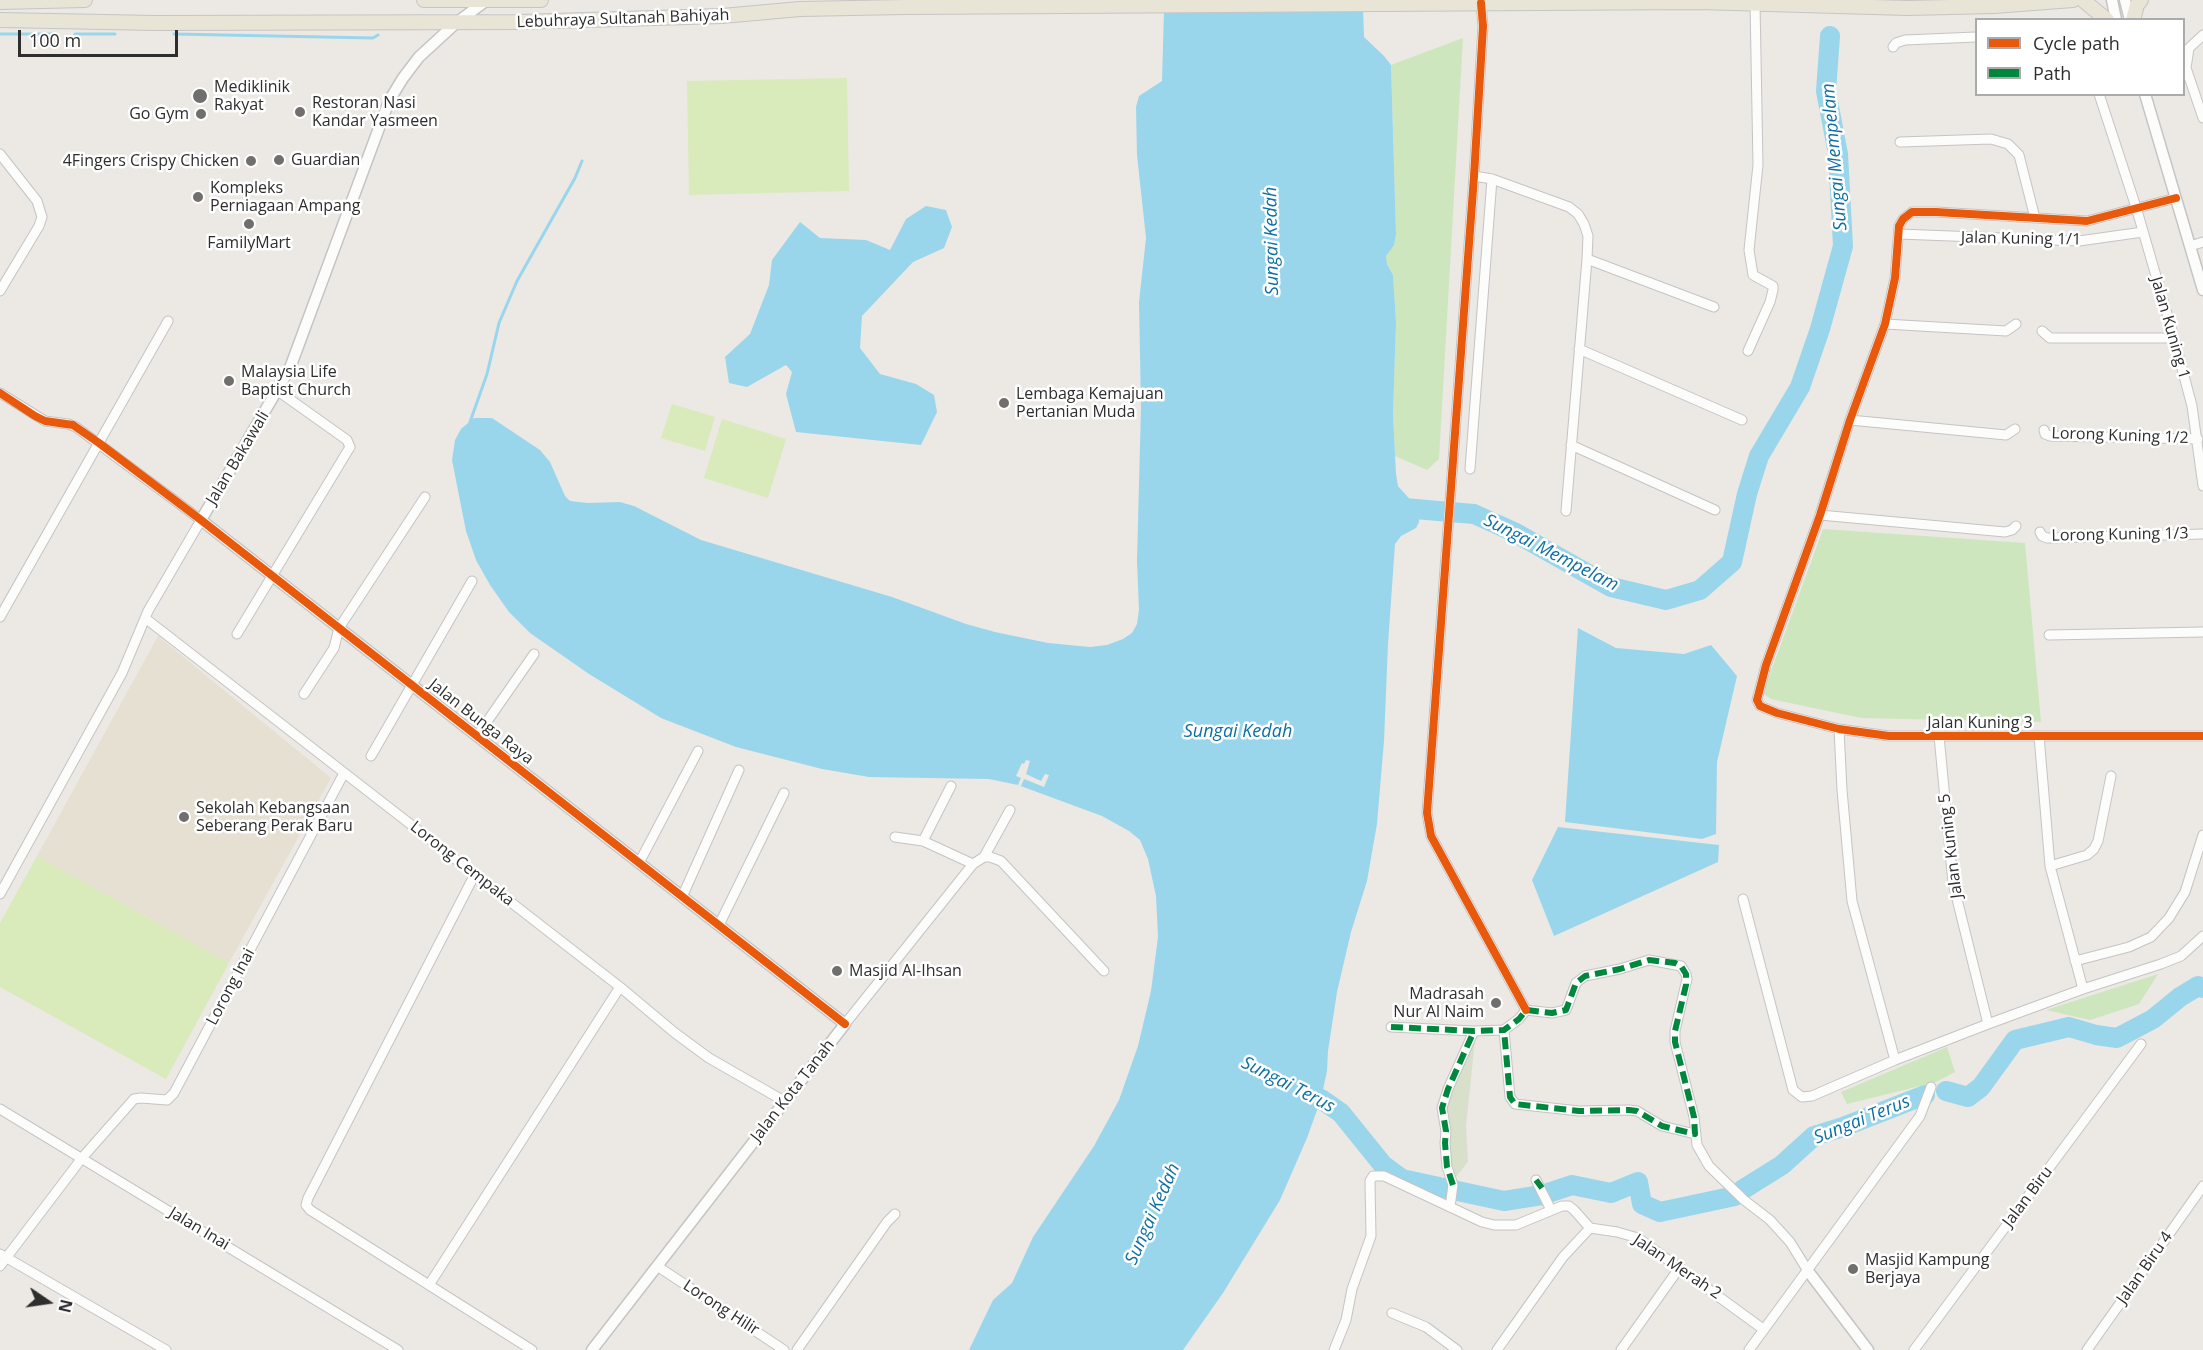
<!DOCTYPE html>
<style>
body{margin:0}
#map{position:relative;width:2203px;height:1350px;overflow:hidden;background:#ece8e4;font-family:"Open Sans",sans-serif}
canvas{display:block}
.legend{position:absolute;left:1975px;top:18px;width:210px;height:78px;box-sizing:border-box;background:#fff;border:2px solid #ababab;margin:0;padding:8px 10px;list-style:none;font-size:18px;color:#2e2e2e}
.legend li{display:flex;align-items:center;gap:12px;height:30px}
.legend b{width:30px;border:2px solid #ababab}
.north{position:absolute;left:18px;top:1272px;width:60px;height:60px;-webkit-text-stroke:4px #fff;paint-order:stroke;rotate:103deg;font-size:16px;font-weight:700;line-height:24px;text-align:center;color:#2e2e2e}
.north::after{content:'';display:block;margin:auto;width:21px;height:27px;background:#2e2e2e;clip-path:polygon(50% 0,100% 100%,50% 72%,0 100%)}
.scale{position:absolute;left:18px;top:30px;width:160px;height:27px;box-sizing:border-box;border:3px solid #2e2e2e;border-top:0;padding-left:8px;font-size:18px;line-height:21px;white-space:nowrap;color:#2e2e2e;-webkit-text-stroke:4px #fff;paint-order:stroke}
</style>
<div id="map">
<canvas width="2203" height="1350"></canvas>
<ul class="legend">
<li><b style="height:8px;background:#e8590c"></b>Cycle path</li>
<li><b style="height:8px;background:#00873e"></b>Path</li>
</ul>
<div class="north">N</div>
<div class="scale">100 m</div>
</div>
<script>
const context = document.querySelector('canvas').getContext('2d');
context.lineJoin = 'round';
function fillPath(path, color) { context.fillStyle = color; context.fill(path, 'evenodd'); }
const shape = rows => new Path2D(rows.map(r => 'M' + r).join(''));
function strokePath(path, color, width, dash) { context.strokeStyle = color; context.lineWidth = width; context.lineCap = dash ? 'butt' : 'round'; context.setLineDash(dash || []); context.stroke(path); }
function drawText(font, color, halo, rows, align = 'center') {
  context.font = font + ' "Open Sans",sans-serif'; context.lineWidth = 5; context.setLineDash([]); context.textBaseline = 'middle'; context.strokeStyle = halo; context.fillStyle = color; for (const [text, x, y, turn = 0] of rows) {
    context.save(); context.translate(x, y); context.rotate((+turn || 0) * Math.PI / 180); context.textAlign = isNaN(turn) ? turn : align; if (halo) context.strokeText(text, 0, 0); context.fillText(text, 0, 0); context.restore();
  }
}
const education = shape([
 [158,636,331,778,229,963,37,856]
]);
const green = shape([
 [1463,38,1439,459,1427,470,1395,456,1393,415,1396,322,1393,275,1387,264,1386,256,1396,234,1391,65],
 [1823,529,2025,543,2041,722,1861,718,1771,699,1763,693],
 [2158,974,2139,1004,2090,1020,2046,1010],
 [1947,1047,1955,1072,1936,1082,1847,1104,1841,1092]
]);
const cemetery = shape([
 [1475,1040,1466,1126,1468,1162,1455,1178,1450,1172,1445,1109,1468,1050]
]);
const pitch = shape([
 [847,78,849,191,689,195,687,81],
 [672,404,715,417,705,451,661,438],
 [722,419,786,439,768,498,704,478],
 [37,856,229,963,166,1079,0,987,0,923]
]);
const water = shape([
 [1363,7,1364,37,1384,56,1391,65,1396,234,1394,245,1386,256,1387,264,1393,275,1396,322,1393,415,1396,474,1398,486,1414,504,1419,513,1419,522,1416,528,1401,536,1395,544,1388,644,1384,741,1377,824,1367,881,1351,932,1337,992,1328,1051,1327,1071,1321,1099,1307,1138,1280,1200,1223,1293,1183,1350,969,1350,993,1300,1012,1283,1033,1237,1094,1146,1119,1100,1138,1046,1151,991,1158,937,1156,896,1148,859,1140,840,1129,831,1102,816,1018,785,989,779,869,777,822,769,736,747,661,718,589,674,530,633,509,612,490,585,476,560,466,531,452,460,455,440,461,429,474,418,492,418,540,450,550,462,565,496,570,501,588,503,620,502,634,506,701,540,892,597,966,624,995,632,1048,643,1090,647,1107,645,1123,639,1132,633,1137,624,1139,610,1137,561,1141,407,1139,302,1146,238,1137,155,1136,107,1139,96,1162,81,1164,10],
 [926,206,946,210,952,227,944,248,913,262,862,316,860,348,880,374,916,384,934,395,937,412,921,445,796,432,786,394,792,372,786,365,747,387,729,383,725,357,750,334,769,285,772,260,800,222,820,238,866,240,890,250,906,219],
 [1578,628,1616,648,1684,654,1711,645,1737,676,1717,762,1716,834,1702,839,1565,822],
 [1558,827,1719,845,1718,862,1554,936,1532,880]
]);
const pier = shape([
 [1026,760,1030,761,1026,774,1041,781,1045,774,1049,775,1044,787,1024,779,1021,786,1018,785,1021,778,1016,776,1022,763,1024,764]
]);
const stream = shape([
 [0,34,53,34],
 [75,34,115,34],
 [174,34,373,38,378,35],
 [470,422,487,374,499,323,517,281,575,178,582,161]
]);
const river = shape([
 [1392,507,1474,514,1514,532,1611,587,1666,600,1700,590,1732,562,1747,494,1759,456,1800,387,1820,329,1843,246,1838,154,1826,91,1830,36],
 [1296,1087,1321,1099,1341,1113,1383,1165,1402,1179,1504,1201,1542,1195,1572,1185,1611,1193,1638,1182,1642,1204,1660,1212,1735,1196],
 [1946,1091,1968,1097,1981,1087,2015,1040,2069,1027,2096,1035,2117,1038,2153,1019,2180,997,2198,986,2203,988],
 [1742,1190,1782,1165,1814,1136,1843,1127,1925,1095]
]);
const minor = shape([
 [1481,3,1483,26,1474,176,1427,813,1431,836,1526,1010],
 [2203,35,2189,48,2186,68,2203,118],
 [1893,47,1896,43,1905,40,1976,37],
 [2099,94,2136,207,2174,338,2192,406,2203,486],
 [1900,142,1991,139,2008,144,2019,155,2035,218],
 [0,154,37,201,42,217,39,226,0,291],
 [1474,176,1492,179,1569,207,1578,214,1584,224,1588,236,1587,259,1566,511],
 [2176,198,2087,221,1936,212,1912,212,1903,219,1899,226,1895,278,1885,324,1850,420,1820,515,1766,665,1757,700,1760,706,1777,713,1839,729,1889,736,2203,736],
 [1899,234,2079,241,2143,232],
 [2190,246,2203,242],
 [1587,259,1714,307],
 [1885,324,2006,331,2016,324],
 [2042,331,2050,338,2174,338],
 [1579,349,1742,420],
 [1748,351,1770,302,1773,290,1773,286,1753,275,1749,250,1758,165,1755,3],
 [0,393,45,421,68,424,76,427,201,520,148,611,122,673,0,894],
 [1850,420,2006,435,2015,429],
 [2044,430,2045,434,2050,436,2198,439],
 [1571,445,1715,510],
 [1470,469,1492,179],
 [1820,515,2005,532,2012,530,2016,526],
 [2040,532,2042,536,2047,538,2203,534],
 [0,617,168,321],
 [145,618,620,987,675,1033,709,1058,784,1101],
 [237,634,350,447,347,440,278,391],
 [2049,635,2203,632],
 [304,694,334,648,339,628,425,497],
 [1839,729,1842,790,1852,901,1895,1060],
 [477,736,534,654],
 [1939,736,1953,883,1988,1024],
 [2039,736,2050,866,2083,989],
 [371,756,472,581],
 [895,837,923,841,973,864],
 [923,841,951,786],
 [984,857,1010,810],
 [639,863,698,751],
 [2050,866,2087,855,2094,849,2098,841,2111,776],
 [475,874,308,1198,306,1205,310,1210,532,1350],
 [682,897,739,770],
 [1743,899,1793,1090,1802,1097,1812,1096,1895,1060,1988,1024,2083,989,2161,964,2181,956,2203,936],
 [719,925,784,793],
 [2075,961,2129,947,2151,937,2169,918,2185,892,2203,835],
 [1526,1010,1552,1013,1566,1010,1576,983,1585,976,1620,969,1649,960,1681,966,1686,974,1687,979,1675,1031,1675,1042,1694,1117,1697,1145,1709,1166,1744,1200,1770,1220,1790,1242,1808,1271],
 [845,1024,973,864,984,857,990,857,1001,861,1104,971],
 [1391,1027,1474,1031,1504,1030,1519,1019,1526,1010],
 [1504,1030,1510,1097,1515,1104,1579,1111,1629,1110,1637,1111,1662,1126,1695,1134],
 [0,1109,398,1350],
 [1536,1180,1551,1210],
 [1450,1207,1453,1185,1447,1167,1445,1143,1446,1131,1442,1108,1448,1089,1474,1031],
 [0,1254,166,1350],
 [0,1266,82,1158,134,1099,141,1098,167,1100,174,1093,344,773],
 [657,1266,784,1350],
 [429,1285,620,987],
 [1392,1313,1426,1327,1457,1350],
 [797,1350,887,1222,895,1214],
 [1334,1350,1346,1320,1352,1289,1371,1236,1370,1181,1373,1176,1384,1176,1482,1222,1494,1225,1516,1225,1562,1206,1569,1206,1574,1210,1590,1228],
 [1497,1350,1563,1257,1590,1228,1617,1232,1638,1238,1763,1329],
 [1621,1350,1680,1267],
 [1749,1350,1920,1116,1931,1087],
 [1914,1350,2141,1044],
 [2087,1350,2203,1186]
]);
const tertiary = shape([
 [487,0,456,23,419,57,403,78,389,101,290,368,201,520,845,1024,592,1350],
 [2112,0,2116,20],
 [2125,0,2130,20],
 [2145,94,2203,290],
 [1808,1271,1868,1350]
]);
const primary = shape([
 [424,0,541,0],
 [2083,0,2107,20],
 [0,2,85,0],
 [0,20,156,23,518,22,722,16,800,9,905,7,1698,2,1907,8,1994,6,2073,0],
 [2133,20,2137,5,2141,0]
]);
const quiet = shape([
 [1391,1027,1474,1031,1504,1030,1519,1019,1526,1010,1552,1013,1566,1010,1576,983,1585,976,1620,969,1649,960,1675,963,1681,966,1686,974,1686,985,1675,1031,1675,1042,1694,1117,1695,1134,1662,1126,1637,1111,1629,1110,1579,1111,1515,1104,1510,1097,1504,1030],
 [1536,1180,1542,1188],
 [1453,1185,1447,1167,1445,1143,1446,1131,1442,1108,1448,1089,1474,1031]
]);
const cycleway = shape([
 [1481,3,1483,26,1474,176,1427,813,1431,836,1526,1010],
 [2176,198,2087,221,1936,212,1912,212,1903,219,1899,226,1895,278,1885,324,1850,420,1820,515,1766,665,1757,700,1760,706,1777,713,1839,729,1889,736,2203,736],
 [0,393,35,416,45,421,73,425,99,443,201,520,845,1024]
]);
const markers = [
 [200,96,8,"#706f6e"],
 [300,112,6,"#706f6e"],
 [201,114,6,"#706f6e"],
 [279,160,6,"#706f6e"],
 [251,161,6,"#706f6e"],
 [198,197,6,"#706f6e"],
 [249,224,6,"#706f6e"],
 [229,381,6,"#706f6e"],
 [1004,403,6,"#706f6e"],
 [184,817,6,"#706f6e"],
 [837,971,6,"#706f6e"],
 [1496,1003,6,"#706f6e"],
 [1853,1269,6,"#706f6e"]
];
const streetNames = [
 ["Lebuhraya Sultanah Bahiyah",623,19,-2],
 ["Jalan Kuning 1/1",2021,239,1],
 ["Jalan Kuning 1",2170,328,74],
 ["Lorong Kuning 1/2",2120,436,2],
 ["Jalan Bakawali",238,458,-59],
 ["Lorong Kuning 1/3",2120,535,-1],
 ["Jalan Bunga Raya",481,722,38],
 ["Jalan Kuning 3",1980,723],
 ["Jalan Kuning 5",1951,846,-97],
 ["Lorong Cempaka",462,864,38],
 ["Lorong Inai",231,987,-62],
 ["Jalan Kota Tanah",793,1091,-52],
 ["Jalan Biru",2028,1197,-53],
 ["Jalan Inai",199,1229,31],
 ["Jalan Merah 2",1677,1267,34],
 ["Jalan Biru 4",2145,1268,-55],
 ["Lorong Hilir",721,1308,33]
];
const poiNames = [
 ["Mediklinik",214,87],
 ["Rakyat",214,105],
 ["Restoran Nasi",312,103],
 ["Kandar Yasmeen",312,121],
 ["Go Gym",189,114,"right"],
 ["Guardian",291,160],
 ["4Fingers Crispy Chicken",239,161,"right"],
 ["Kompleks",210,188],
 ["Perniagaan Ampang",210,206],
 ["FamilyMart",249,243,"center"],
 ["Malaysia Life",241,372],
 ["Baptist Church",241,390],
 ["Lembaga Kemajuan",1016,394],
 ["Pertanian Muda",1016,412],
 ["Sekolah Kebangsaan",196,808],
 ["Seberang Perak Baru",196,826],
 ["Masjid Al-Ihsan",849,971],
 ["Madrasah",1484,994,"right"],
 ["Nur Al Naim",1484,1012,"right"],
 ["Masjid Kampung",1865,1260],
 ["Berjaya",1865,1278]
];
const waterNames = [
 ["Sungai Mempelam",1835,157,-95],
 ["Sungai Kedah",1272,241,-91],
 ["Sungai Mempelam",1551,553,27],
 ["Sungai Kedah",1238,732],
 ["Sungai Terus",1288,1085,27],
 ["Sungai Terus",1862,1120,-22],
 ["Sungai Kedah",1153,1214,-66]
];
fillPath(education, '#e6e0d3');
fillPath(green, '#cee6be');
fillPath(cemetery, '#d8e0cc');
fillPath(pitch, '#d9eabb');
fillPath(water, '#99d6ec');
fillPath(pier, '#ece8e4');
strokePath(stream, '#99d6ec', 3);
strokePath(river, '#99d6ec', 20);
strokePath(minor, '#c5c4c5', 11);
strokePath(tertiary, '#c5c4c5', 13);
strokePath(primary, '#c6c5c4', 16);
strokePath(minor, '#fcfcfb', 9);
strokePath(tertiary, '#fcfcfb', 10);
strokePath(primary, '#e8e4d6', 14);
strokePath(quiet, '#00873e', 6, [12, 6]);
strokePath(cycleway, '#e8590c', 8);
for (const [x, y, r, color] of markers) { const dot = new Path2D(); dot.arc(x, y, r, 0, 2 * Math.PI); context.fillStyle = color; context.fill(dot); strokePath(dot, '#fff', 2); }
drawText('16px', '#2e2e2e', '#fff', streetNames);
drawText('16px', '#2e2e2e', '#fff', poiNames, 'left');
drawText('italic 18px', '#0d6fa3', '#fff', waterNames);
</script>
